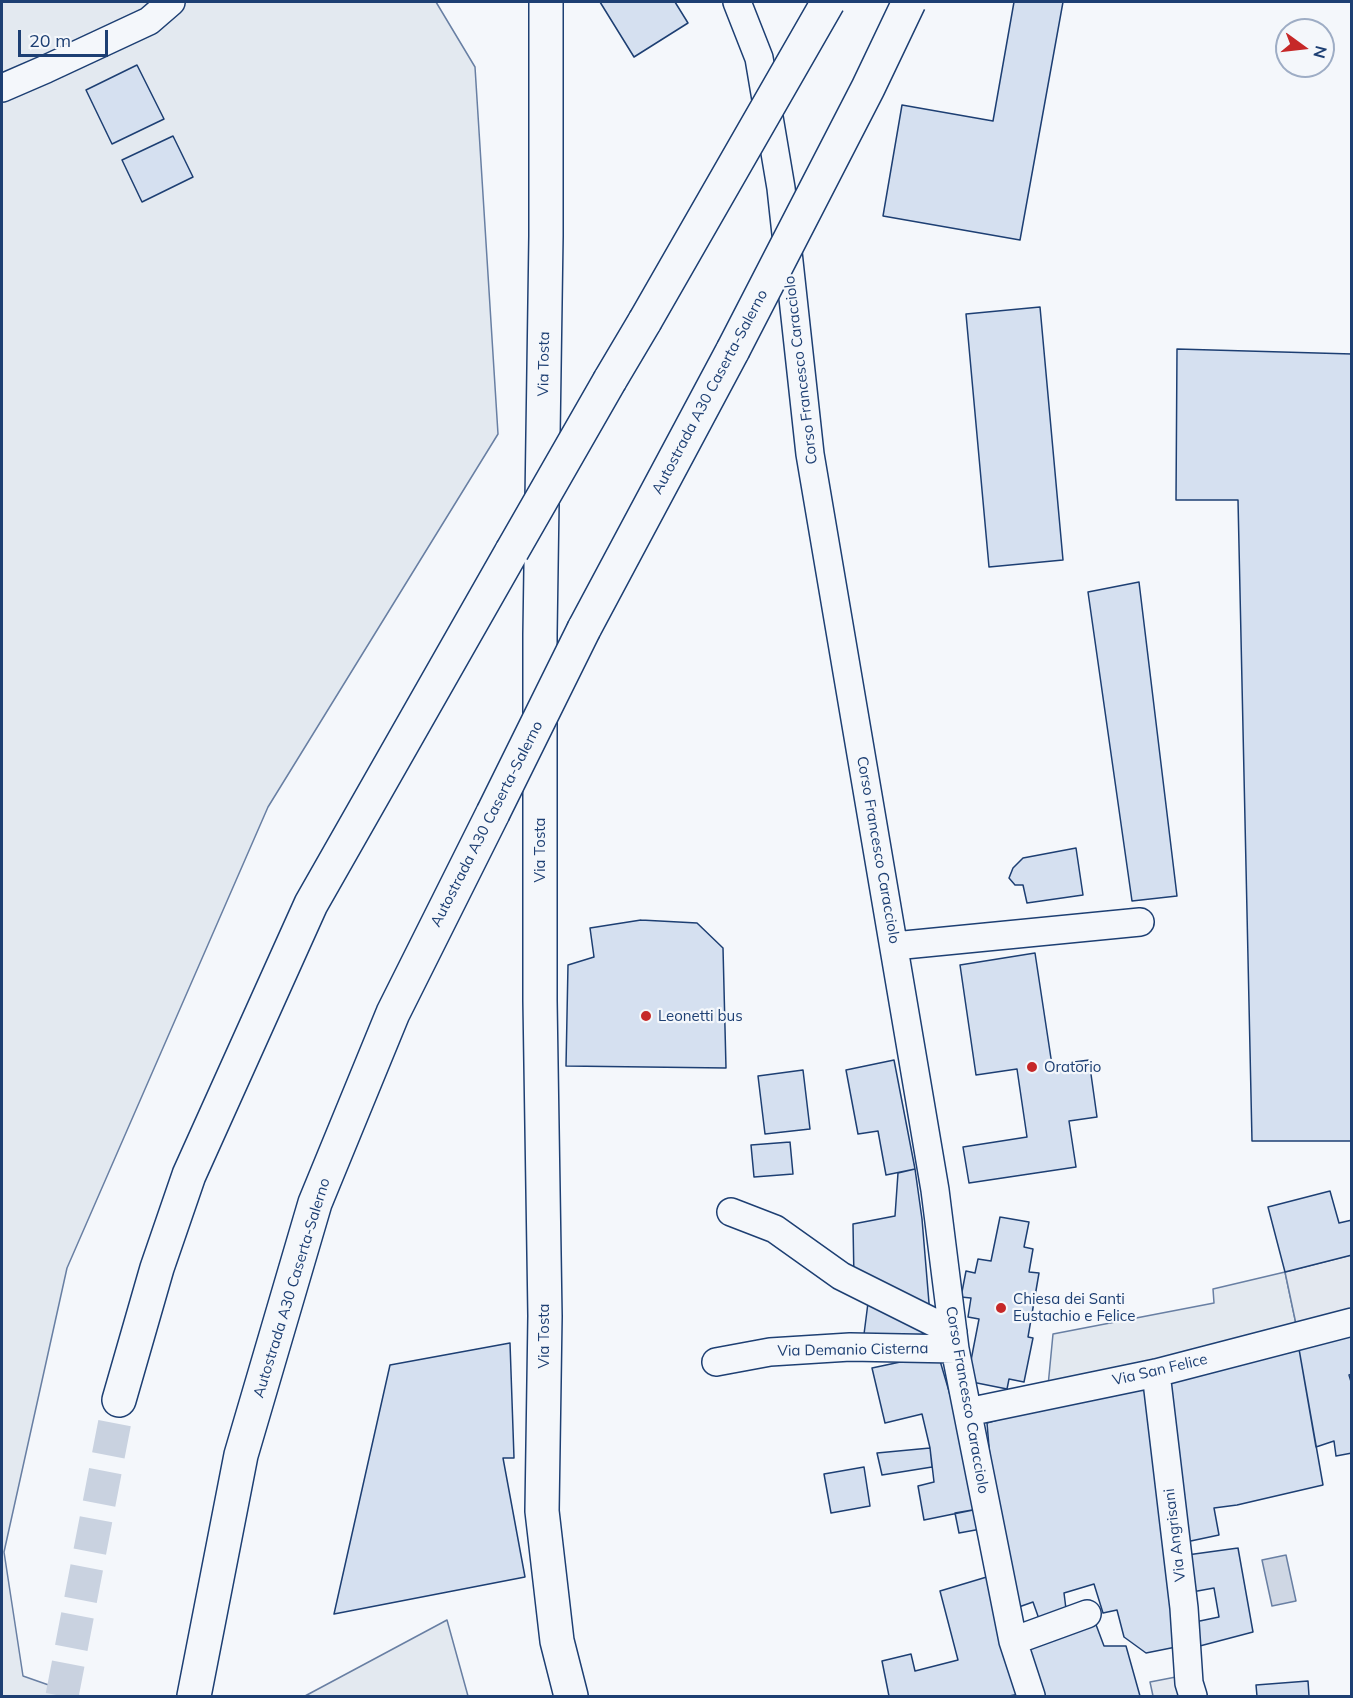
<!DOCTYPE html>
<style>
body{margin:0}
#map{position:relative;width:1353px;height:1698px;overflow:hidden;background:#f4f7fb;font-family:Mulish,sans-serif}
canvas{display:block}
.frame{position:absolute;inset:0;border:3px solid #1d3f73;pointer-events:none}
.north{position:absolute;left:1275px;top:18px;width:60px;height:60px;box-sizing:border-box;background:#f4f7fb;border:2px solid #9eadc5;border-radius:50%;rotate:105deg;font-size:16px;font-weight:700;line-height:24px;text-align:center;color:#1d3f73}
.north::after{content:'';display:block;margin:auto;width:21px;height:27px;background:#c62828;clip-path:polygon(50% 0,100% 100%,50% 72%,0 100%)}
.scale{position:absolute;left:18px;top:30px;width:90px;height:27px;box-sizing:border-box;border:3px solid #1d3f73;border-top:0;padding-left:8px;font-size:18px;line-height:21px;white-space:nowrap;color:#1d3f73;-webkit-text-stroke:4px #f4f7fb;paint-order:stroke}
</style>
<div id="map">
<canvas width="1353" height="1698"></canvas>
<div class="frame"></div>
<div class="north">N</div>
<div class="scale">20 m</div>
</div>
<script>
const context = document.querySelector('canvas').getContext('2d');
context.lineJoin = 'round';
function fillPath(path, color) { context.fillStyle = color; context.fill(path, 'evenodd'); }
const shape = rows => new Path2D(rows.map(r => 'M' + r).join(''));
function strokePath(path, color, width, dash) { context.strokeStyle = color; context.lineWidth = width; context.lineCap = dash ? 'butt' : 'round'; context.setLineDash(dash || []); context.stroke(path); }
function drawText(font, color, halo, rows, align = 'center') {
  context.font = font + ' Mulish,sans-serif'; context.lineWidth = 4.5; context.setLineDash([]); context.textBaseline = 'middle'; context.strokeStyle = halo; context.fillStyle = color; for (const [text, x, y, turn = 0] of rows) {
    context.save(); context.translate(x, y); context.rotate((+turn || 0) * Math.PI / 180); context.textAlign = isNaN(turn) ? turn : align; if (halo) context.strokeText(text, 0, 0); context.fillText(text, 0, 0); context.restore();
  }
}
const green = shape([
 [2,2,436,2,475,67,498,434,268,807,67,1268,4,1552,23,1676,80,1696,2,1696,2,2],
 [1285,1272,1296,1324,1048,1386,1053,1334,1214,1303,1213,1289,1285,1272],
 [447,1620,468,1696,305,1696,447,1620]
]);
const parking = shape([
 [1351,1255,1351,1313,1296,1324,1285,1272,1351,1255],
 [1181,1676,1186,1696,1153,1696,1150,1682,1181,1676]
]);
const water = shape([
 [1286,1555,1296,1601,1272,1606,1262,1560,1286,1555]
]);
const building = shape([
 [600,2,675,2,688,23,634,57,600,2],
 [1014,2,1063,2,1020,240,883,216,902,105,993,121,1014,2],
 [137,65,164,119,112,144,86,90,137,65],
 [173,136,193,177,142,202,122,160,173,136],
 [1040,307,1063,560,989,567,966,314,1040,307],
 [1177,349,1352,354,1352,1141,1252,1141,1238,500,1176,500,1177,349],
 [1139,582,1177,896,1132,901,1088,592,1139,582],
 [1076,848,1083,895,1027,903,1023,885,1015,885,1009,878,1013,868,1023,858,1076,848],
 [641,920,697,923,723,948,726,1068,566,1066,568,965,594,957,590,928,641,920],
 [1035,953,1052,1065,1089,1060,1097,1117,1069,1121,1076,1167,969,1183,963,1147,1027,1137,1017,1069,976,1075,960,965,1035,953],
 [894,1060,915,1169,886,1175,878,1131,858,1134,846,1070,894,1060],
 [803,1070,810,1129,765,1134,758,1076,803,1070],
 [790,1142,793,1174,754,1177,751,1145,790,1142],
 [915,1169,922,1219,930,1315,854,1280,853,1224,895,1216,898,1173,915,1169],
 [1330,1191,1339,1223,1352,1220,1352,1255,1285,1272,1268,1207,1330,1191],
 [1000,1217,1029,1222,1024,1247,1033,1249,1029,1272,1039,1273,1028,1337,1033,1338,1024,1382,1009,1379,1007,1389,967,1381,979,1319,968,1317,971,1298,961,1297,966,1271,975,1273,978,1259,991,1261,1000,1217],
 [869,1295,930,1327,933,1344,863,1342,869,1295],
 [1352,1335,1352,1374,1349,1375,1352,1385,1352,1453,1336,1456,1334,1441,1316,1447,1299,1349,1352,1335],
 [510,1343,514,1458,503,1458,525,1577,334,1614,390,1365,510,1343],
 [1299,1349,1323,1485,1237,1505,1214,1508,1219,1535,1186,1542,1165,1381,1299,1349],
 [938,1354,961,1432,978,1509,924,1520,918,1486,934,1482,930,1448,922,1414,885,1423,872,1368,938,1354],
 [1148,1388,1176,1647,1146,1653,1124,1637,1117,1610,1103,1613,1094,1584,1064,1593,1066,1609,1039,1619,1033,1602,1016,1608,994,1506,987,1423,1059,1402,1148,1388],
 [930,1448,932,1467,882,1475,877,1453,930,1448],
 [864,1467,870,1506,831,1513,824,1474,864,1467],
 [978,1509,981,1529,959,1533,955,1513,978,1509],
 [1238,1548,1253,1632,1196,1647,1195,1622,1219,1617,1214,1588,1192,1592,1187,1555,1238,1548],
 [990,1576,1020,1694,1009,1696,889,1696,882,1661,911,1654,915,1671,958,1660,940,1591,990,1576],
 [1095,1622,1104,1646,1126,1646,1140,1696,1043,1696,1027,1643,1095,1622],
 [1308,1681,1309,1696,1257,1696,1256,1685,1308,1681]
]);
const highwayTunnel = shape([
 [62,1696,119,1400]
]);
const street = shape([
 [737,2,759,58,781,188,810,454,935,1190,955,1349,1013,1641,1031,1696],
 [2,88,46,69,149,21,171,2],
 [894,946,1140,922],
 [731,1212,775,1229,841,1276,953,1332],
 [716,1362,770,1352,850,1347,955,1349],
 [1156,1373,1184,1608,1189,1683,1193,1696],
 [968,1412,1156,1373,1352,1322],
 [1013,1641,1087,1614]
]);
const secondary = shape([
 [546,2,546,236,540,634,540,1001,545,1316,542,1511,557,1641,571,1696]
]);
const highway = shape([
 [610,380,645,321],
 [584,629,733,350],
 [119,1400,157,1268,189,1175,311,904,512,551],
 [194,1696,241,1455,315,1203,393,1013,493,813]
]);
const highwayBridge = shape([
 [645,321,828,2],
 [733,350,868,88,909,2],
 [512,551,610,380],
 [493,813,584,629]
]);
const markers = [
 [646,1016,6,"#c62828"],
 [1032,1067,6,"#c62828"],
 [1001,1308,6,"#c62828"]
];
const streetNames = [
 ["Via Tosta",544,364,-89],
 ["Corso Francesco Caracciolo",801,370,-97],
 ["Autostrada A30 Caserta-Salerno",710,392,-62],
 ["Autostrada A30 Caserta-Salerno",487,824,-63],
 ["Via Tosta",540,850,-90],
 ["Corso Francesco Caracciolo",878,850,80],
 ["Autostrada A30 Caserta-Salerno",292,1288,-73],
 ["Via Tosta",544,1336,-90],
 ["Via Demanio Cisterna",853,1350,-1],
 ["Via San Felice",1160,1370,-13],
 ["Corso Francesco Caracciolo",967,1400,80],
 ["Via Angrisani",1175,1535,-97]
];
const poiNames = [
 ["Leonetti bus",658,1016],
 ["Oratorio",1044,1067],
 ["Chiesa dei Santi",1013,1299],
 ["Eustachio e Felice",1013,1316]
];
fillPath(green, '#e3e9f0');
strokePath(green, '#687fa3', 1.5);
fillPath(parking, '#e3e8f0');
strokePath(parking, '#687fa3', 1.5);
fillPath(water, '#cfd7e4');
strokePath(water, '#687fa3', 1.5);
fillPath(building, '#d5e0f0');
strokePath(building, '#1d3f73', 1.5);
strokePath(highwayTunnel, '#c9d2e0', 33, [33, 16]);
strokePath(street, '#1d3f73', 30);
strokePath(secondary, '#1d3f73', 36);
strokePath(highway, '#1d3f73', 36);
strokePath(street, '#f4f7fb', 27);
strokePath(secondary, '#f4f7fb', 33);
strokePath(highway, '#f4f7fb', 33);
strokePath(highwayBridge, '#1d3f73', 36, []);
strokePath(highwayBridge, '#f4f7fb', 33);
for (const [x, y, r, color] of markers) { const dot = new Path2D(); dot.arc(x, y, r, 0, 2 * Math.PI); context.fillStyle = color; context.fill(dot); strokePath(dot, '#f4f7fb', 2); }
drawText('15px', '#1d3f73', '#f4f7fb', streetNames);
drawText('15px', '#1d3f73', '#f4f7fb', poiNames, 'left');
</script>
